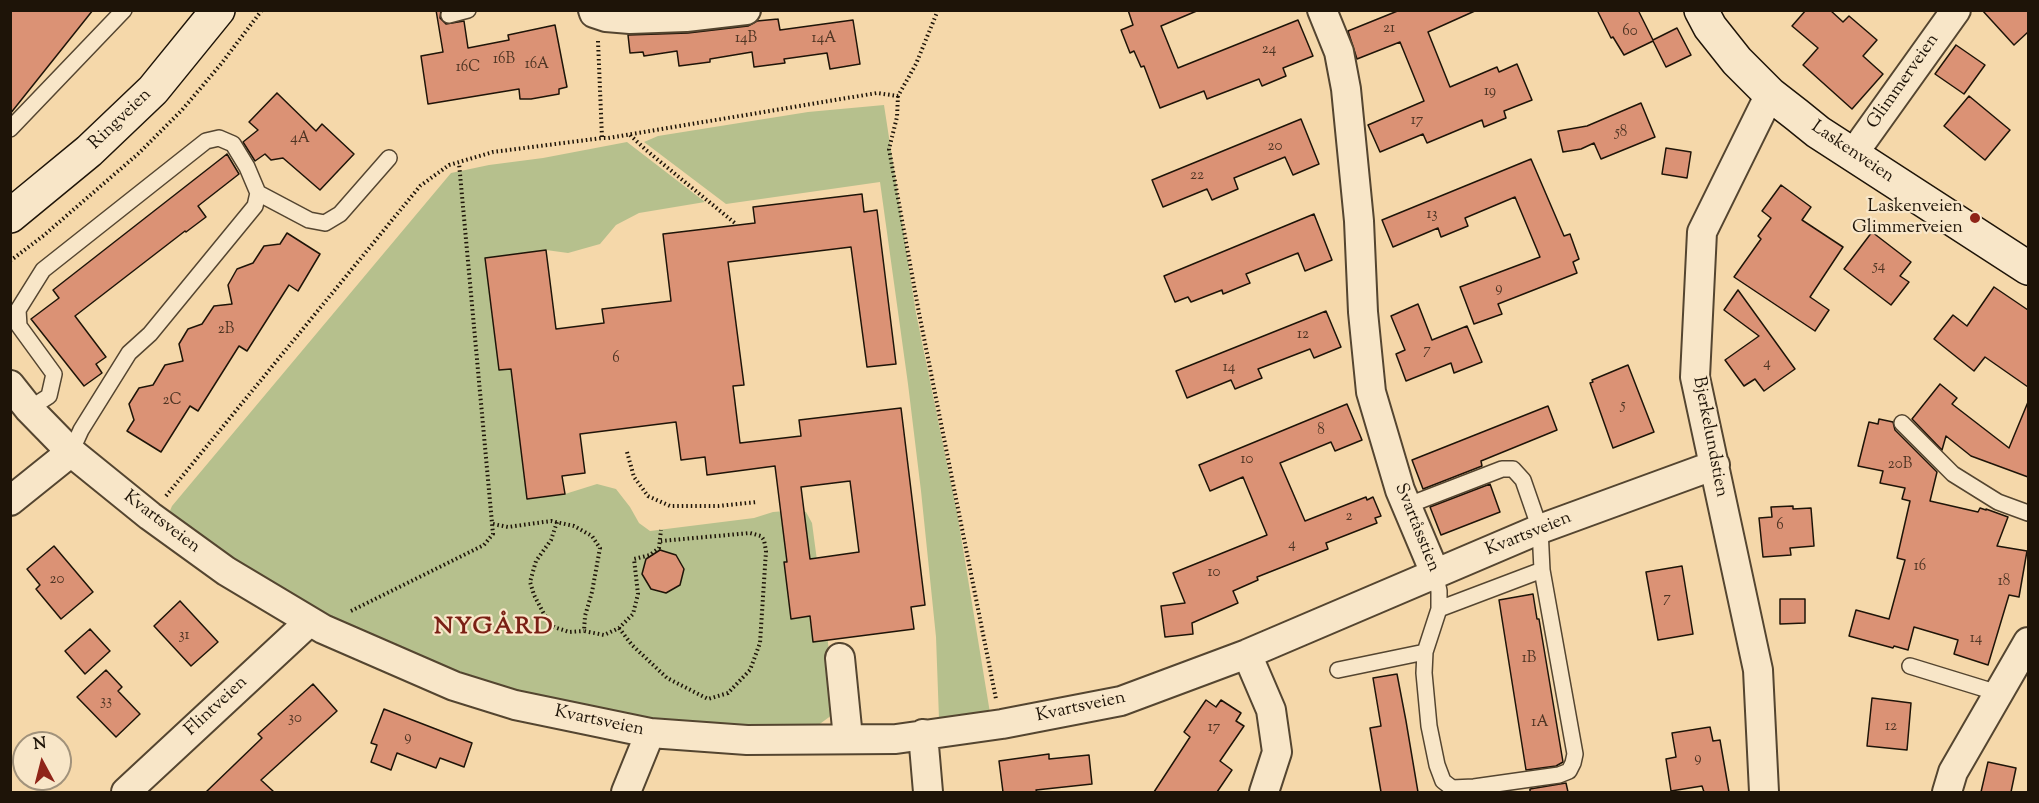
<!DOCTYPE html>
<meta charset="utf-8">
<style>
body{margin:0}
#map{position:relative;width:2039px;height:803px;overflow:hidden;background:#f5d8aa;font-family:"Sorts Mill Goudy",serif}
canvas{display:block}
.frame{position:absolute;inset:0;border:12px solid #1e1408;pointer-events:none}
.north{position:absolute;left:12px;top:731px;width:60px;height:60px;box-sizing:border-box;background:#f8e6c8;border:2px solid #a1927b;border-radius:50%;rotate:353deg;font-size:16px;font-weight:700;line-height:24px;text-align:center;color:#1e1408}
.north::after{content:'';display:block;margin:auto;width:21px;height:27px;background:#8f2418;clip-path:polygon(50% 0,100% 100%,50% 72%,0 100%)}
</style>
<div id="map">
<canvas width="2039" height="803"></canvas>
<div class="frame"></div>
<div class="north">N</div>
</div>
<script>
const context = document.querySelector('canvas').getContext('2d');
context.lineJoin = 'round';
function fillPath(path, color) { context.fillStyle = color; context.fill(path, 'evenodd'); }
const shape = rows => new Path2D(rows.map(r => 'M' + r).join(''));
function strokePath(path, color, width, dash) { context.strokeStyle = color; context.lineWidth = width; context.lineCap = dash ? 'butt' : 'round'; context.setLineDash(dash || []); context.stroke(path); }
function drawText(font, color, halo, rows, align = 'center') {
  context.font = font + ' "Sorts Mill Goudy",serif'; context.lineWidth = 4.5; context.setLineDash([]); context.textBaseline = 'middle'; context.strokeStyle = halo; context.fillStyle = color; for (const [text, x, y, turn = 0] of rows) {
    context.save(); context.translate(x, y); context.rotate((+turn || 0) * Math.PI / 180); context.textAlign = isNaN(turn) ? turn : align; if (halo) context.strokeText(text, 0, 0); context.fillText(text, 0, 0); context.restore();
  }
}
const green = shape([
 [884,105,916,313,957,512,990,713,939,719,936,637,921,491,908,384,880,182,726,204,644,142,658,136,808,112],
 [627,142,705,202,639,213,616,225,600,244,568,253,546,250,485,258,499,370,511,369,527,499,565,494,597,484,616,489,630,507,639,523,650,531,754,518,773,512,798,510,806,512,812,523,836,703,832,715,817,726,719,729,568,708,450,674,393,650,272,586,169,513,172,506,451,173,489,165,543,158]
]);
const building = shape([
 [10,10,93,10,10,114,10,10],
 [436,10,441,10,440,18,446,24,464,21,468,48,509,40,508,35,555,25,567,87,559,89,559,94,531,99,520,99,519,89,428,104,421,56,443,52,436,10],
 [1128,10,1199,10,1161,26,1178,68,1298,20,1313,56,1283,68,1286,76,1262,86,1259,79,1207,99,1204,91,1160,108,1144,66,1141,67,1134,51,1130,53,1121,30,1133,25,1128,10],
 [1400,10,1477,10,1428,32,1450,87,1497,67,1499,72,1517,64,1532,100,1504,111,1506,118,1484,127,1482,120,1427,143,1423,134,1380,152,1368,125,1424,101,1400,42,1357,59,1348,31,1400,10],
 [1597,10,1638,10,1653,40,1677,28,1691,55,1666,67,1653,41,1624,55,1613,37,1611,38,1597,10],
 [1806,10,1830,10,1843,22,1849,16,1877,40,1863,56,1883,74,1852,109,1803,65,1818,48,1792,26,1806,10],
 [1982,10,2028,10,2028,32,2014,45,1982,10],
 [778,19,780,30,853,20,860,64,830,69,827,53,784,59,785,63,754,67,752,52,710,59,710,62,679,66,677,51,644,56,643,52,630,53,628,35,688,33,748,26,757,21,778,19],
 [1956,45,1985,65,1964,94,1935,74,1956,45],
 [277,93,316,131,322,124,354,154,320,190,283,158,271,160,265,154,255,161,243,142,258,130,249,122,277,93],
 [1969,96,2010,130,1985,160,1944,126,1969,96],
 [1641,103,1655,137,1601,159,1594,143,1581,149,1563,152,1558,131,1587,126,1641,103],
 [1301,119,1319,164,1293,175,1285,157,1234,178,1238,189,1212,200,1207,189,1163,207,1152,180,1301,119],
 [1666,148,1691,152,1687,178,1662,174,1666,148],
 [227,154,239,174,198,206,206,217,186,232,185,231,75,316,106,357,96,364,102,373,84,386,31,319,59,298,53,290,227,154],
 [1531,159,1564,236,1570,234,1579,259,1573,262,1577,273,1498,304,1502,314,1474,324,1460,287,1540,257,1515,197,1465,218,1468,226,1441,237,1438,228,1393,247,1382,220,1531,159],
 [1781,185,1811,207,1802,220,1843,247,1810,297,1829,310,1815,331,1734,277,1761,239,1758,236,1771,218,1762,211,1781,185],
 [862,194,864,212,877,210,896,364,867,367,851,247,728,262,744,385,733,386,740,443,801,436,799,420,901,408,925,605,911,607,914,629,813,642,810,616,791,619,784,562,787,562,775,466,707,475,705,457,681,460,676,422,580,434,585,473,562,476,565,494,527,499,511,369,499,370,485,258,546,250,556,329,604,323,602,309,671,301,663,234,755,223,753,207,862,194],
 [850,481,859,552,810,559,801,487,850,481],
 [1314,214,1332,260,1305,271,1298,253,1246,274,1250,283,1223,294,1222,290,1191,302,1188,297,1175,302,1164,276,1314,214],
 [1872,232,1911,262,1900,276,1909,282,1891,305,1844,269,1872,232],
 [287,233,320,254,298,291,289,285,247,351,239,346,198,411,190,406,161,452,127,431,134,420,129,404,139,388,153,385,165,365,183,361,179,344,188,329,202,324,214,306,232,304,228,285,237,269,253,263,264,246,280,244,287,233],
 [1994,287,2028,310,2028,387,1985,357,1974,371,1934,339,1953,315,1967,326,1994,287],
 [1738,290,1795,369,1764,391,1755,379,1744,386,1725,360,1759,336,1724,310,1738,290],
 [1418,304,1432,340,1467,326,1482,362,1454,373,1451,363,1406,381,1396,354,1405,350,1391,316,1418,304],
 [1326,311,1341,347,1314,358,1310,349,1258,369,1262,378,1235,389,1231,380,1187,398,1176,371,1326,311],
 [1628,365,1654,432,1613,448,1590,383,1593,382,1592,380,1628,365],
 [1940,384,1957,398,1952,404,2009,448,2028,402,2028,477,1971,456,1946,436,1942,450,1912,419,1940,384],
 [1347,404,1362,440,1335,451,1331,442,1280,463,1305,521,1366,497,1367,500,1373,497,1381,516,1375,518,1377,523,1326,543,1328,549,1257,577,1258,580,1233,591,1238,603,1192,623,1193,634,1165,637,1161,606,1185,603,1173,573,1267,535,1243,477,1210,491,1199,465,1347,404],
 [1548,406,1557,430,1481,461,1482,466,1423,489,1412,460,1548,406],
 [1879,419,1893,422,1895,430,1937,472,1930,501,1978,512,1980,508,1986,510,1986,509,2008,517,1997,546,2027,551,2019,597,2009,595,1988,665,1954,654,1958,640,1914,627,1908,650,1894,646,1893,648,1849,636,1856,610,1889,619,1905,560,1897,558,1910,501,1902,499,1905,488,1880,483,1883,471,1858,466,1869,422,1878,424,1879,419],
 [1490,484,1500,512,1441,535,1430,507,1490,484],
 [1793,506,1793,509,1811,508,1814,546,1790,548,1791,555,1763,557,1759,518,1772,517,1771,507,1793,506],
 [54,546,93,592,61,619,36,589,40,585,27,569,54,546],
 [660,550,676,555,684,569,680,585,666,593,651,589,642,574,646,559,660,550],
 [1682,566,1693,634,1658,640,1646,572,1682,566],
 [1533,594,1537,619,1539,619,1563,762,1556,766,1526,770,1499,600,1533,594],
 [1780,599,1805,599,1805,623,1780,624,1780,599],
 [180,601,218,642,191,666,154,626,180,601],
 [90,629,110,651,85,674,65,651,90,629],
 [106,670,122,687,118,691,140,714,116,737,77,697,106,670],
 [1397,674,1406,721,1418,792,1381,792,1370,728,1381,726,1373,678,1397,674],
 [313,684,337,711,261,780,274,792,206,792,262,738,258,734,313,684],
 [1872,698,1911,703,1907,750,1867,746,1872,698],
 [1206,700,1216,707,1221,700,1241,713,1236,721,1244,726,1220,761,1232,770,1217,792,1154,792,1190,737,1184,732,1206,700],
 [384,709,472,743,464,767,440,758,436,768,397,753,391,770,371,762,377,745,371,743,384,709],
 [1710,727,1713,741,1720,740,1729,792,1704,792,1702,786,1671,791,1666,759,1676,757,1672,733,1710,727],
 [1049,754,1049,759,1089,755,1092,784,1036,790,1037,792,1003,792,999,761,1049,754],
 [1988,762,2016,768,2011,792,1981,792,1988,762],
 [1566,783,1568,792,1530,792,1530,789,1566,783]
]);
const path = shape([
 [598,41,602,138,608,138,877,93,898,96,916,64,938,10],
 [898,96,897,117,889,149,919,313,996,699],
 [630,135,646,150,736,224],
 [10,261,43,236,139,153,182,110,221,64,262,10],
 [627,452,634,477,648,496,670,506,718,506,757,502],
 [166,496,420,186,449,165,493,152,602,138],
 [557,522,551,540,536,561,530,582,534,595,544,614,554,627,569,632,584,631],
 [493,524,508,527,551,521,574,526,592,536,600,548,592,592,585,616,584,631,604,635,619,628,633,614,638,594,634,559,650,555,659,548,661,530],
 [351,611,484,545,493,534,459,163],
 [619,628,632,645,667,678,708,699,728,693,750,670,760,643,766,551,764,540,761,536,750,533,661,541]
]);
const lane = shape([
 [449,15,468,10],
 [10,129,124,10],
 [258,193,309,220,325,223,340,214,389,158],
 [29,409,49,396,54,374,19,326,18,310,43,270,206,141,219,138,233,144,247,167,258,193,255,206,150,334,129,353,81,430,71,452],
 [1902,423,1953,474,1998,502,2028,513],
 [1406,506,1502,469,1513,469,1523,480,1540,529,1542,570,1575,754,1573,763,1569,771,1559,775,1474,787,1452,788,1443,781,1437,765,1429,726,1424,673,1425,652,1439,609,1439,591,1435,573],
 [1439,609,1542,570],
 [1910,666,1998,693],
 [1338,670,1425,652]
]);
const street = shape([
 [593,10,594,13,606,17,630,19,686,17,746,10],
 [1322,10,1339,52,1346,89,1359,221,1363,312,1371,392,1400,490,1435,573],
 [1853,154,1956,10],
 [10,385,29,409,71,452,150,516,226,571,323,629,454,686,515,705,650,733,747,740,896,739,1002,724,1121,701,1247,654,1540,529,1715,465],
 [10,501,71,452],
 [1247,654,1271,710,1277,752,1264,792],
 [840,658,848,738],
 [923,734,928,792],
 [126,792,309,622],
 [626,792,650,733],
 [1764,792,1758,670,1695,377,1702,232,1770,94],
 [1947,792,1953,772,2028,642]
]);
const secondary = shape([
 [1701,10,1710,27,1737,61,1770,94,1797,115,1818,132,2028,268],
 [10,216,89,151,153,90,218,10]
]);
const markers = [
 [1975,218,6,"#8f2418"]
];
const numberNames = [
 ["21",1389,29],
 ["60",1630,32],
 ["14B",746,39],
 ["14A",824,39],
 ["24",1269,50],
 ["16B",504,60],
 ["16A",537,65],
 ["16C",468,68],
 ["19",1490,92],
 ["17",1417,121],
 ["58",1621,133],
 ["4A",300,139],
 ["20",1275,147],
 ["22",1197,176],
 ["13",1432,215],
 ["54",1879,267],
 ["9",1499,289],
 ["2B",226,330],
 ["12",1303,335],
 ["7",1427,351],
 ["6",616,359],
 ["4",1767,364],
 ["14",1229,368],
 ["2C",172,401],
 ["5",1623,406],
 ["8",1321,431],
 ["10",1247,460],
 ["20B",1900,465],
 ["2",1349,517],
 ["6",1780,526],
 ["4",1292,545],
 ["16",1920,567],
 ["10",1214,573],
 ["20",57,580],
 ["18",2004,582],
 ["7",1667,599],
 ["31",184,636],
 ["14",1976,639],
 ["1B",1529,659],
 ["33",106,702],
 ["30",295,719],
 ["1A",1540,723],
 ["12",1891,727],
 ["17",1214,728],
 ["9",408,738],
 ["9",1698,759]
];
const streetNames = [
 ["Glimmerveien",1904,82,-55],
 ["Ringveien",121,120,-44],
 ["Laskenveien",1852,153,34],
 ["Bjerkelundstien",1709,437,79],
 ["Kvartsveien",161,523,37],
 ["Svartåsstien",1416,528,68],
 ["Kvartsveien",1529,535,-22],
 ["Flintveien",217,707,-43],
 ["Kvartsveien",1081,708,-12],
 ["Kvartsveien",599,722,12]
];
const poiNames = [
 ["Laskenveien",1963,208],
 ["Glimmerveien",1963,229]
];
const districtNames = [
 ["NYGÅRD",494,629]
];
fillPath(green, '#b6c08d');
fillPath(building, '#db9275');
strokePath(building, '#1e1408', 1.5);
strokePath(lane, '#544530', 18);
strokePath(street, '#544530', 32);
strokePath(secondary, '#1e1408', 36);
strokePath(path, '#1e1408', 4, [1.5, 3]);
strokePath(lane, '#f8e6c8', 15);
strokePath(street, '#f8e6c8', 28);
strokePath(secondary, '#f8e6c8', 33);
for (const [x, y, r, color] of markers) { const dot = new Path2D(); dot.arc(x, y, r, 0, 2 * Math.PI); context.fillStyle = color; context.fill(dot); strokePath(dot, '#f8e6c8', 2); }
drawText('15px', '#4d3423', null, numberNames);
drawText('18px', '#1e1408', '#f8e6c8', streetNames);
drawText('18px', '#1e1408', '#f8e6c8', poiNames, 'right');
context.letterSpacing = '1.5px';
drawText('bold 24px', '#7a1f14', '#f8e6c8', districtNames);
context.letterSpacing = '0px';
</script>
